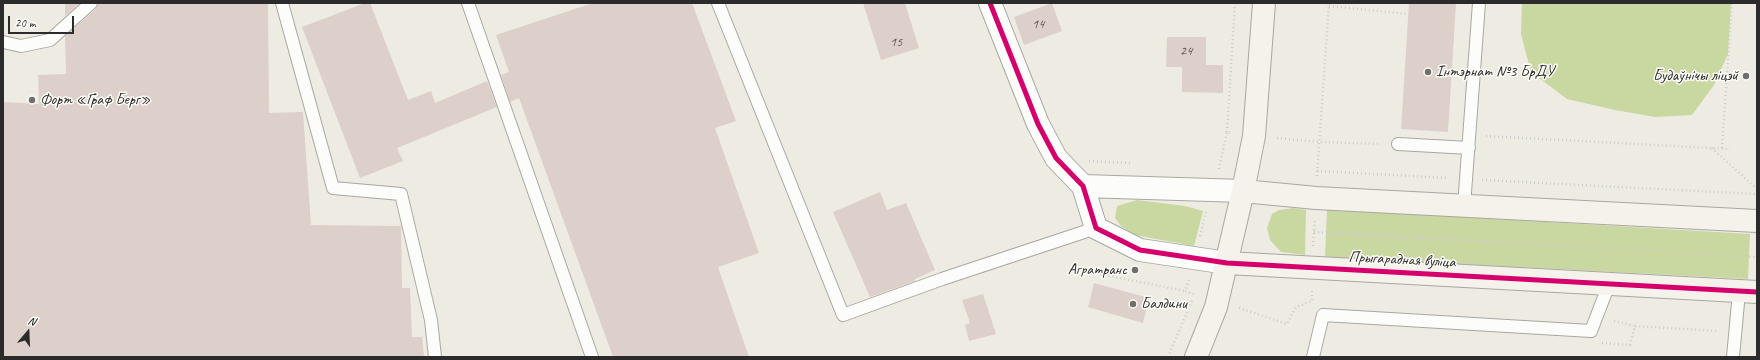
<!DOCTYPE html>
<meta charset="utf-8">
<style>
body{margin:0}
#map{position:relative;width:1760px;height:360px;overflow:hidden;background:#eeece2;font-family:Caveat,sans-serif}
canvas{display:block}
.frame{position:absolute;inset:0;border:4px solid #2b2b2b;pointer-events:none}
.north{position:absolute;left:8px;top:312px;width:40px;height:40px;-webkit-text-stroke:3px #fdfcf7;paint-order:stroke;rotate:19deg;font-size:11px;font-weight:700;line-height:16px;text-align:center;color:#2b2b2b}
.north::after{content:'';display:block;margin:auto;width:14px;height:18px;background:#2b2b2b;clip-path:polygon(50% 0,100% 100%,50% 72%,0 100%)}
.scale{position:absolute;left:8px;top:16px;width:66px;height:18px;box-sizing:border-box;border:2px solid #2b2b2b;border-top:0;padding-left:5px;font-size:12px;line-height:14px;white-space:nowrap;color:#2b2b2b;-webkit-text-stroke:3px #fdfcf7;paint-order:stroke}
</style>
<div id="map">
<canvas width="1760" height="360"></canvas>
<div class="frame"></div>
<div class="north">N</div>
<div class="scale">20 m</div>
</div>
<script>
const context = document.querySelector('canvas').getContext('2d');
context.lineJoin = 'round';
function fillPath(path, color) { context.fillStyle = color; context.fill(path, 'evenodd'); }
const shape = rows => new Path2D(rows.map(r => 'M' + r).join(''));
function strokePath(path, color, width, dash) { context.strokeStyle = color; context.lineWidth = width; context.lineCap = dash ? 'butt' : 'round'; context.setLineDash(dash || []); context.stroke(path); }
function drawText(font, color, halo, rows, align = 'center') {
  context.font = font + ' Caveat,sans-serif'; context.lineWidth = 3; context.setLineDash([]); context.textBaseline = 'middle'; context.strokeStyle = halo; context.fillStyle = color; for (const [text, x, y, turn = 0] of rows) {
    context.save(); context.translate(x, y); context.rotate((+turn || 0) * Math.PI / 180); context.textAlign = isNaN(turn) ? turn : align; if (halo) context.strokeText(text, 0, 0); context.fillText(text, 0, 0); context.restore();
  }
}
const green = shape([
 [1522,3,1731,3,1728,54,1714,85,1692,115,1655,117,1615,110,1567,99,1531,72,1521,34],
 [1137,200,1185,206,1203,211,1194,246,1135,235,1121,226,1115,218,1117,206],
 [1293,208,1306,210,1305,255,1281,252,1270,240,1267,228,1272,214,1279,210],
 [1327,209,1750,234,1748,279,1325,257]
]);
const building = shape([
 [65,3,80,3,65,16],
 [98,3,268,3,269,113,303,112,311,225,401,226,402,288,410,288,412,337,422,337,424,357,3,357,3,102,39,104,38,75,66,74,65,36,96,9],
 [365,3,370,3,408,100,431,91,435,103,487,81,497,107,397,148,403,161,360,178,302,27],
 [593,3,692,3,736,121,715,128,759,253,718,267,749,357,613,357,519,98,510,102,501,75,509,72,496,35],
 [863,3,905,3,919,48,881,60],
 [1052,3,1062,31,1024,45,1014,17],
 [1409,3,1456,3,1448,132,1401,129],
 [1167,37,1206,37,1206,65,1223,65,1223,93,1182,92,1182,67,1166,67],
 [880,192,887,210,906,203,935,270,915,279,915,281,870,297,833,212],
 [1094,283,1149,298,1143,323,1088,307],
 [983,294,996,334,969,341,965,325,970,323,962,300]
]);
const path = shape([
 [1329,6,1408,14],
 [1227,132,1235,3],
 [1486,136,1730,149],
 [1277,138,1318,142,1381,144],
 [1712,148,1757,189],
 [1722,148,1732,3],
 [1089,161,1130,163],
 [1219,169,1227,132,1232,133],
 [1317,171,1449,178],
 [1317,176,1329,3],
 [1482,180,1757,194],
 [1314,232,1757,257],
 [1200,236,1206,212],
 [1313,246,1315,219],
 [1085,271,1185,291],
 [1189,280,1185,291,1196,295],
 [1239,308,1287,324,1296,307,1312,301,1312,289],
 [1614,321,1635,326],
 [1602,343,1630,345,1635,326,1719,331],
 [1168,357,1193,298]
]);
const lane = shape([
 [282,3,333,188,401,194,431,320,435,357],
 [468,3,592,357],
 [718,3,843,315,942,279,1096,228],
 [3,42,21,46,50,40,91,3],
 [1398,144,1469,148],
 [1464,206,1479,3],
 [1313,357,1323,315,1591,331,1609,284],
 [1733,357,1739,292]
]);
const street = shape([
 [990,3,1038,124,1056,158,1083,186,1096,228,1140,250,1227,263],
 [1083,186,1243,191]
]);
const secondary = shape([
 [1243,191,1316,198,1757,221],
 [1227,263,1757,292],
 [1196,357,1216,307,1243,191,1254,136,1264,3]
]);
const cycleway = shape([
 [990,3,1038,124,1056,158,1083,186,1096,228,1140,250,1227,263,1757,292]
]);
const markers = [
 [1428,72,4,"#6f6f6b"],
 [1746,76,4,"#6f6f6b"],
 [32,100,4,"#6f6f6b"],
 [1135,270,4,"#6f6f6b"],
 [1133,304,4,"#6f6f6b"]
];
const numberNames = [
 ["14",1038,24],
 ["15",896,42],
 ["24",1186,51]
];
const poiNames = [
 ["Інтэрнат №3 БрДУ",1436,72],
 ["Будаўнічы ліцэй",1738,76,"right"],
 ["Форт «Граф Берг»",40,100],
 ["Агратранс",1127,270,"right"],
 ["Балдини",1141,304]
];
const streetNames = [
 ["Прыгарадная вуліца",1402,260,3]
];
fillPath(green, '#c9d7a1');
fillPath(building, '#ddcfc9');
strokePath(lane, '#a8a7a1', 14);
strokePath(street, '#a8a7a1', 24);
strokePath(secondary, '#a8a7a1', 24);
strokePath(path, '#cbcbc8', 2.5, [1, 3]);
strokePath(lane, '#fcfcfb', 12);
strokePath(street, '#fcfcfb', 22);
strokePath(secondary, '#f5f2ec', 22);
strokePath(cycleway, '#d6006c', 5);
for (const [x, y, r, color] of markers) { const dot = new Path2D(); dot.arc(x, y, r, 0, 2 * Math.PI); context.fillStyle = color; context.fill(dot); strokePath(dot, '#fdfcf7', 1.5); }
drawText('14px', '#585452', null, numberNames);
drawText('16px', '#2b2b2b', '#fdfcf7', poiNames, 'left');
drawText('16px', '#2b2b2b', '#fdfcf7', streetNames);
</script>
